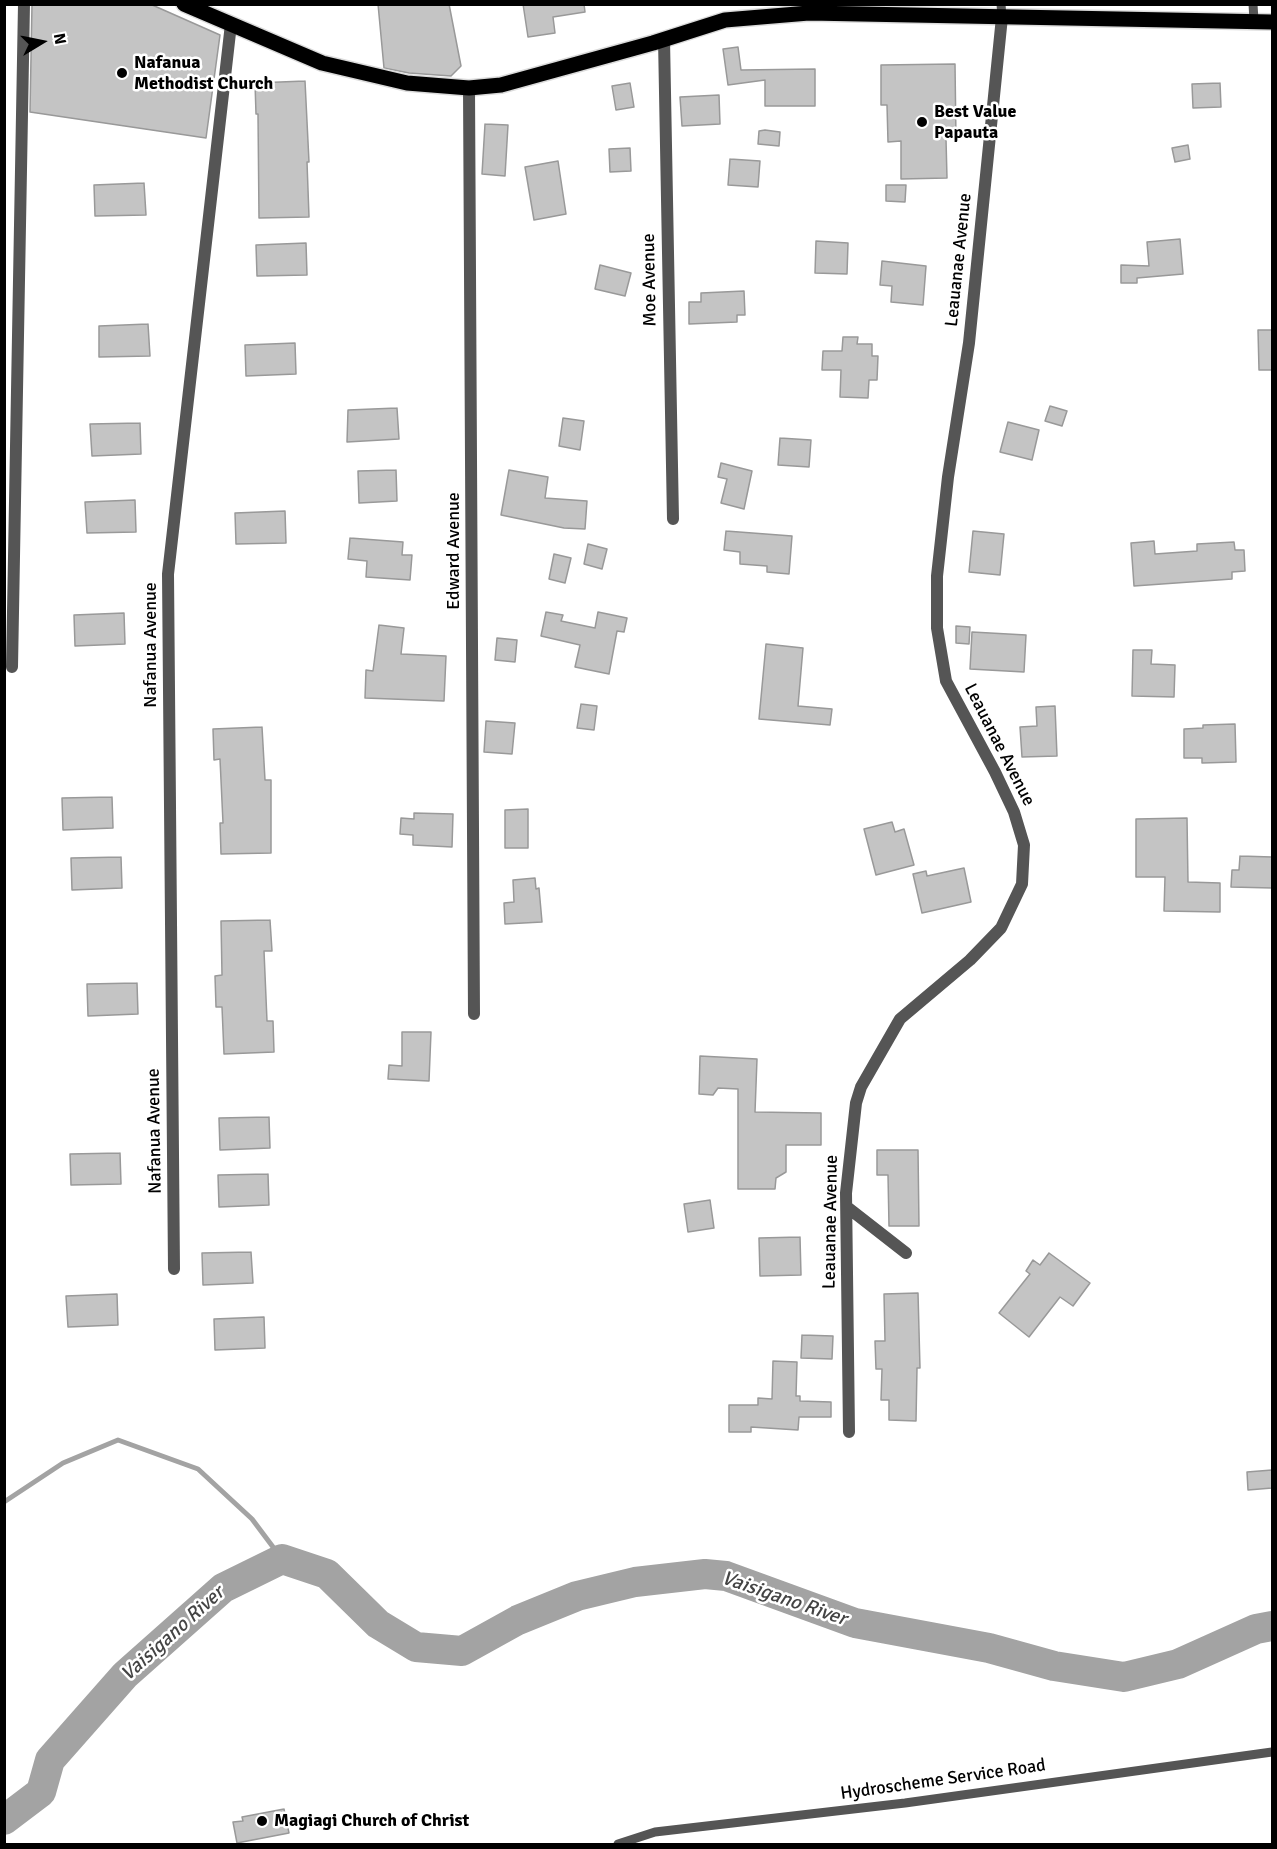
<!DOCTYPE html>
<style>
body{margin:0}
#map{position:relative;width:1277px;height:1849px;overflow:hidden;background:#fff;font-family:Signika,sans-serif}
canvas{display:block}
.frame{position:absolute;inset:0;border:6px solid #000;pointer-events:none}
.north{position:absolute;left:12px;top:12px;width:60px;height:60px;-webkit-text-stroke:4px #fff;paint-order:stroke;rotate:80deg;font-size:16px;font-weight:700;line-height:24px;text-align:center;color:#000}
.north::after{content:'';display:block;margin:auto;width:21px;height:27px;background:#000;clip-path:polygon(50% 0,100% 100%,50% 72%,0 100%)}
</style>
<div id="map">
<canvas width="1277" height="1849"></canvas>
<div class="frame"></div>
<div class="north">N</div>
</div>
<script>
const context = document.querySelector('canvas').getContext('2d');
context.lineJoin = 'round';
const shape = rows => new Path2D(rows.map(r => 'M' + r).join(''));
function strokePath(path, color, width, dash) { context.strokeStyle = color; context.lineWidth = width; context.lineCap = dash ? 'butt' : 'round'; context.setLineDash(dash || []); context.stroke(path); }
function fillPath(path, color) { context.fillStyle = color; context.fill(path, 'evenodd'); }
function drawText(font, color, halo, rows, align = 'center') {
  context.font = font + ' Signika,sans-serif'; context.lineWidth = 5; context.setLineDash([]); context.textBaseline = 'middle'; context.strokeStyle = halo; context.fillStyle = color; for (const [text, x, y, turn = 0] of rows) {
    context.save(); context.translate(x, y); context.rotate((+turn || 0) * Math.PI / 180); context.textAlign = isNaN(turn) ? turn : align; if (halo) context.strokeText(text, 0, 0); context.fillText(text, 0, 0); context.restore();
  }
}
const stream = shape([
 [4,1502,63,1463,118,1440,198,1469,252,1519,282,1559]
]);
const river = shape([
 [4,1820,41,1792,50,1760,125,1675,223,1588,282,1559,327,1574,378,1624,416,1647,462,1651,518,1620,577,1596,635,1582,705,1574,726,1576,855,1623,989,1648,1054,1666,1124,1677,1178,1664,1256,1629,1272,1626]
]);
const building = shape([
 [32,4,150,4,220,35,206,138,30,112,32,4],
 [378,4,449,4,461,66,451,76,409,73,384,68,378,4],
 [523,4,584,4,585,12,553,17,555,33,528,37,523,4],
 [738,47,741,70,815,69,815,106,765,106,765,80,728,85,723,49,738,47],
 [955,64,956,139,946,139,947,178,901,179,901,141,888,142,887,105,881,105,881,65,955,64],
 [305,81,309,162,307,162,309,217,259,218,258,114,256,114,255,83,305,81],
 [630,83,634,107,616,110,612,86,630,83],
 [1220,83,1221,107,1193,108,1192,84,1220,83],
 [719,95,720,124,682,126,680,97,719,95],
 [485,124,508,125,505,176,482,174,485,124],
 [765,130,780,132,779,146,758,144,759,131,765,130],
 [1188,145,1190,159,1175,162,1172,148,1188,145],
 [630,148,631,171,610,172,609,149,630,148],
 [730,159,760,161,758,187,728,185,730,159],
 [558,161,566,214,534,220,525,167,558,161],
 [144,183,146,215,95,216,94,185,144,183],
 [886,185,906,185,905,202,886,201,886,185],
 [1180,239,1183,274,1137,278,1137,283,1121,283,1121,265,1149,266,1147,242,1180,239],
 [816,241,848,243,847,274,815,273,816,241],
 [306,243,307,275,257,276,256,245,306,243],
 [882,261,926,266,923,305,891,302,892,286,880,285,882,261],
 [600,265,631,273,625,296,595,289,600,265],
 [744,291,745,315,737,315,737,322,689,324,689,302,701,302,701,293,744,291],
 [148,324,150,356,99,357,99,326,148,324],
 [1258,330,1272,330,1272,370,1259,370,1258,330],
 [843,337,858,337,857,344,872,344,872,356,878,356,877,380,869,380,868,398,840,397,841,370,822,370,823,351,842,351,843,337],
 [295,343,296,374,246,376,245,345,295,343],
 [1050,406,1067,411,1062,426,1045,421,1050,406],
 [397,408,399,439,347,442,348,410,397,408],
 [563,418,584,421,580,450,559,446,563,418],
 [1008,422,1039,430,1032,460,1000,452,1008,422],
 [140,423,141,454,92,456,90,424,140,423],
 [780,438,811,440,809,467,778,465,780,438],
 [721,463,752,471,744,509,721,503,727,479,718,477,721,463],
 [396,470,397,501,359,503,358,471,396,470],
 [509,470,548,477,545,498,587,501,585,529,564,528,501,515,509,470],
 [135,500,136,532,87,533,85,502,135,500],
 [285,511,286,543,236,544,235,513,285,511],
 [726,531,792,536,789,574,767,572,767,566,740,564,740,552,724,550,726,531],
 [973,531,1004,534,1000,575,969,572,973,531],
 [350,538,403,542,402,555,412,555,410,580,366,577,367,561,348,559,350,538],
 [1154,541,1155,554,1197,551,1197,544,1234,542,1235,550,1244,550,1245,571,1232,572,1232,579,1134,586,1131,543,1154,541],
 [588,544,607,549,602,569,584,564,588,544],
 [554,554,571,558,565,583,549,579,554,554],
 [546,612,563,615,561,621,595,628,598,612,627,618,624,632,617,631,609,674,575,667,580,645,541,636,546,612],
 [124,613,125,644,75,646,74,615,124,613],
 [379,625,404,628,401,654,446,656,444,701,365,698,366,670,373,671,379,625],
 [956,626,970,627,969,644,956,643,956,626],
 [972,632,1026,635,1024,672,970,669,972,632],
 [497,638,517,640,515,662,495,660,497,638],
 [766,644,803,648,798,706,832,709,830,725,759,719,766,644],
 [1133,650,1152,650,1151,664,1175,665,1174,697,1132,696,1133,650],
 [581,704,597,706,594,730,577,728,581,704],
 [1055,706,1057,756,1022,757,1020,727,1037,726,1036,707,1055,706],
 [486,721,515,723,512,754,484,752,486,721],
 [1235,724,1236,762,1202,763,1202,758,1184,758,1184,729,1203,728,1203,725,1235,724],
 [262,727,265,780,271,780,271,853,221,854,220,823,223,823,220,759,214,760,213,729,262,727],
 [112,797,113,828,63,830,62,798,112,797],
 [528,809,528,848,505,848,505,810,528,809],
 [414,813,453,814,452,847,413,845,413,835,400,834,401,818,414,819,414,813],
 [1187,818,1188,882,1220,883,1220,912,1164,911,1165,877,1136,877,1136,819,1187,818],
 [892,822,895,832,904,829,914,865,876,875,864,829,892,822],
 [1240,856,1272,857,1272,888,1231,887,1232,870,1239,870,1240,856],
 [121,857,122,888,72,890,71,858,121,857],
 [964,868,971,902,922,913,913,874,926,871,927,876,964,868],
 [535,878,536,889,539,888,542,922,505,924,504,903,514,902,513,880,535,878],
 [270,920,272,951,264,951,267,1021,273,1021,274,1052,224,1054,222,1007,216,1007,215,976,222,975,221,921,270,920],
 [137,983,138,1014,88,1016,87,984,137,983],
 [402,1032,431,1032,429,1081,388,1079,389,1065,402,1066,402,1032],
 [700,1056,757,1059,755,1112,821,1113,821,1145,786,1145,786,1172,776,1178,775,1189,738,1189,738,1089,718,1088,713,1095,699,1094,700,1056],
 [269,1117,270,1148,220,1150,219,1118,269,1117],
 [877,1150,918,1150,919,1226,889,1226,888,1175,877,1175,877,1150],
 [120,1153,121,1184,71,1185,70,1154,120,1153],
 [268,1174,269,1205,219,1207,218,1175,268,1174],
 [710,1200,714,1228,688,1232,684,1204,710,1200],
 [800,1237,801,1275,760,1276,759,1238,800,1237],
 [251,1252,253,1283,203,1285,202,1253,251,1252],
 [1049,1253,1090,1283,1073,1306,1060,1297,1029,1337,999,1313,1030,1274,1026,1271,1033,1260,1040,1265,1049,1253],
 [918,1293,920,1368,917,1368,916,1421,889,1420,889,1400,881,1400,882,1369,876,1369,875,1341,885,1341,884,1294,918,1293],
 [117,1294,118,1325,68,1327,66,1296,117,1294],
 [264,1317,265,1348,215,1350,214,1319,264,1317],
 [802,1335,833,1336,832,1359,801,1358,802,1335],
 [773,1361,797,1362,796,1396,800,1396,800,1401,831,1402,831,1417,799,1417,798,1430,751,1427,751,1432,729,1432,729,1405,758,1405,758,1398,772,1399,773,1361],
 [1272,1470,1272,1488,1248,1490,1247,1472,1272,1470],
 [284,1809,289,1833,237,1843,233,1822,243,1821,242,1817,284,1809]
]);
const service = shape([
 [1001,4,1002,17],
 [1253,4,1254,21],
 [618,1844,655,1832,905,1803,1272,1752]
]);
const minor = shape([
 [664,39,673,519],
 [469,88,474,1014],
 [12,667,24,4],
 [847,1207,906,1253],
 [174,1269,168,574,231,24],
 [849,1432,846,1193,856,1103,861,1087,900,1019,970,960,1001,928,1022,884,1024,845,1014,812,995,772,946,681,937,628,937,576,948,477,969,343,1002,17]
]);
const primary = shape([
 [184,4,322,63,407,83,469,88,501,85,653,43,725,20,809,13,1272,22]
]);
const markers = [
 [122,73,6,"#000"],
 [922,122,6,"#000"],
 [262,1821,6,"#000"]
];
const poiNames = [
 ["Nafanua",134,63],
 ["Methodist Church",134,84],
 ["Best Value",934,112],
 ["Papauta",934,133],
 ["Magiagi Church of Christ",274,1821]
];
const streetNames = [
 ["Leauanae Avenue",959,260,-84],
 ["Moe Avenue",650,280,-91],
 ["Edward Avenue",454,551,-90],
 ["Nafanua Avenue",151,645,-90],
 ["Leauanae Avenue",999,745,63],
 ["Nafanua Avenue",155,1131,-91],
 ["Leauanae Avenue",831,1222,-89],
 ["Hydroscheme Service Road",943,1780,-8]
];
const waterNames = [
 ["Vaisigano River",784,1599,19],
 ["Vaisigano River",173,1634,-42]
];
strokePath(stream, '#a3a3a3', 5);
strokePath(river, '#a3a3a3', 30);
fillPath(building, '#c4c4c4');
strokePath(building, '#999', 1.5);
strokePath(primary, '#dbdbdb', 18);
strokePath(service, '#555', 9);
strokePath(minor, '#555', 12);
strokePath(primary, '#000', 15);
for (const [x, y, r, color] of markers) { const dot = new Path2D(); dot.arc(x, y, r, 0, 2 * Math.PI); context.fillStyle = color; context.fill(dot); strokePath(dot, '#fff', 2); }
drawText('bold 18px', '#000', '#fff', poiNames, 'left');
drawText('18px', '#000', '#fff', streetNames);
drawText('italic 20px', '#444', '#fff', waterNames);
</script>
